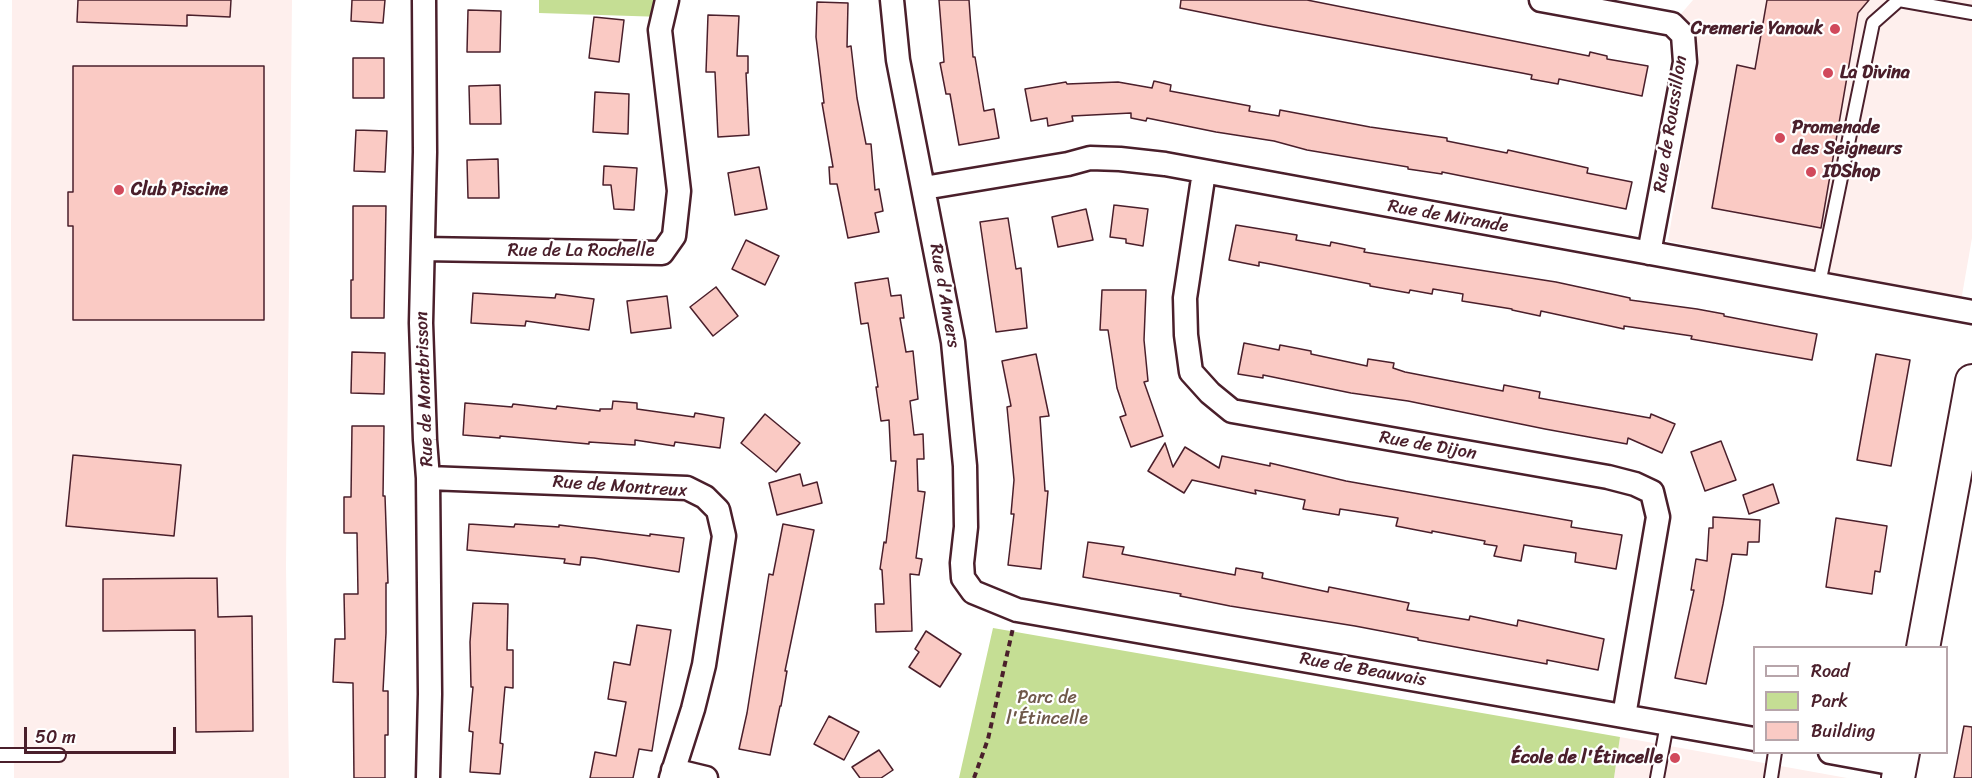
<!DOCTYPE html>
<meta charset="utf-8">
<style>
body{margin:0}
#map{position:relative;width:1972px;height:778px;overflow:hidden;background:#fff;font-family:Sriracha,sans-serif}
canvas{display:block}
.legend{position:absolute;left:1753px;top:646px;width:195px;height:108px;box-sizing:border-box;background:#fff;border:2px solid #b7a5aa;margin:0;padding:8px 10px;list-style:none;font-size:18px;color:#4a1f2b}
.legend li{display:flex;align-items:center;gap:12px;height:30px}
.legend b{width:30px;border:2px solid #b7a5aa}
.scale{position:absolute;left:24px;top:727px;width:152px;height:27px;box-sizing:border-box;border:3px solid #4a1f2b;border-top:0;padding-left:8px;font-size:18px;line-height:21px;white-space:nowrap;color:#4a1f2b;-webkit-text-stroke:4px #fff;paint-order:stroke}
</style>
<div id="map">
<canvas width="1972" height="778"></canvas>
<ul class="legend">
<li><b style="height:8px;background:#fff"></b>Road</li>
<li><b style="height:16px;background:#c5de94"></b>Park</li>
<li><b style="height:16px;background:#facac4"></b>Building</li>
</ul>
<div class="scale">50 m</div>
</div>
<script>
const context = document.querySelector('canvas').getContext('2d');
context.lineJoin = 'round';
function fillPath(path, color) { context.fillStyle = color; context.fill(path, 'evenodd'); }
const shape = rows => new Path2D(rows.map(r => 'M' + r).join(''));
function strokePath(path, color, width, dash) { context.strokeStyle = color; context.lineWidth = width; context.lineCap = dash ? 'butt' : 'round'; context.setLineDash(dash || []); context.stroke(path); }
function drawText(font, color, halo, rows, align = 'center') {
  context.font = font + ' Sriracha,sans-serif'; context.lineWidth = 4.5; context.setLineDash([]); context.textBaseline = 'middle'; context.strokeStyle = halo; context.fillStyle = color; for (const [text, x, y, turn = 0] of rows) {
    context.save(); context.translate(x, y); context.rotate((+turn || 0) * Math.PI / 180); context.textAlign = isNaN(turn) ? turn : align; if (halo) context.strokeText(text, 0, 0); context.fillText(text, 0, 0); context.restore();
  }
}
const built = shape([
 [12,0,292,0,286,566,289,778,14,778,11,233],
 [1693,0,1972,0,1972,238,1961,301,1668,241,1699,54,1693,31,1680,15],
 [1620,737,1847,778,1614,778]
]);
const green = shape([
 [539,0,667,0,663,17,539,13],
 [993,628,1620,737,1614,778,959,778]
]);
const building = shape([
 [78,0,231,0,230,17,187,15,187,26,77,22,78,0],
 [352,0,385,0,383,23,351,21,352,0],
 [939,0,969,0,973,57,975,57,984,111,994,109,999,138,959,145,950,94,946,94,940,63,944,62,939,0],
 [1181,0,1307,0,1589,56,1590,52,1607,56,1607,59,1648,66,1642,96,1559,79,1558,84,1531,79,1532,75,1522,73,1264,25,1180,8,1181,0],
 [1767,0,1869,0,1858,13,1821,228,1712,208,1737,65,1755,69,1767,0],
 [817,2,848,3,847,47,851,46,857,98,866,144,871,144,875,190,879,189,883,211,875,213,879,232,848,238,837,184,830,184,829,167,833,167,822,103,824,103,816,37,817,2],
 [468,10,501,11,500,52,467,52,468,10],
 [708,15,739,16,737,56,748,56,748,73,746,73,749,135,718,137,715,72,706,72,708,15],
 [594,17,624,20,619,62,589,58,594,17],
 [353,58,384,58,384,98,353,98,353,58],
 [73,66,264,66,264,320,73,320,73,226,68,226,68,192,73,192,73,66],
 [1154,81,1171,85,1170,91,1250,106,1249,111,1279,116,1280,110,1370,127,1447,138,1447,141,1507,153,1508,150,1588,168,1587,173,1632,182,1626,209,1442,172,1442,174,1408,169,1408,167,1307,150,1274,141,1216,132,1147,118,1146,121,1131,118,1131,113,1072,116,1073,121,1048,126,1047,118,1031,121,1025,89,1066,82,1067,84,1118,82,1152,88,1154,81],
 [500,85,501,124,470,124,469,86,500,85],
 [595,92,629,94,628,134,593,132,595,92],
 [356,130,387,131,385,172,354,171,356,130],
 [498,159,499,198,468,198,467,160,498,159],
 [604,166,637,168,634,210,614,209,611,185,603,185,604,166],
 [759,167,767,209,735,215,728,173,759,167],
 [1114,205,1148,209,1143,246,1126,243,1126,239,1110,237,1114,205],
 [353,206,386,206,384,318,351,318,351,280,353,280,353,206],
 [1086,209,1093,240,1058,247,1052,217,1086,209],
 [1008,218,1016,269,1021,268,1027,328,996,332,980,222,1008,218],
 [1236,225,1297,235,1296,240,1330,246,1331,242,1365,249,1364,252,1556,282,1630,298,1630,300,1697,309,1724,314,1724,316,1817,334,1812,360,1691,339,1692,336,1624,326,1624,329,1541,311,1540,316,1512,310,1512,309,1462,301,1463,294,1433,289,1432,294,1410,290,1409,293,1370,286,1370,284,1270,264,1259,262,1259,266,1229,260,1236,225],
 [746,240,779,256,765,285,732,269,746,240],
 [888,278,891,296,901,295,904,318,900,318,906,352,913,351,918,399,910,401,914,435,923,434,924,459,917,459,918,491,925,492,916,558,922,559,919,575,910,574,912,631,876,632,875,604,884,604,882,570,880,569,884,542,886,543,896,461,891,461,889,420,881,421,876,387,878,387,868,323,861,324,855,283,888,278],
 [716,287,738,316,713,336,690,307,716,287],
 [1102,290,1146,290,1144,340,1148,381,1144,382,1163,436,1131,447,1120,417,1126,415,1117,388,1108,330,1100,330,1102,290],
 [473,293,555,298,556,294,594,299,589,330,526,321,525,326,471,323,473,293],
 [667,296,671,328,631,333,627,301,667,296],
 [1244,343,1279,350,1280,345,1311,351,1311,354,1367,366,1368,359,1394,363,1393,368,1405,372,1503,391,1504,385,1540,392,1539,398,1650,418,1651,414,1675,424,1662,453,1628,438,1627,444,1545,429,1408,401,1351,393,1263,375,1263,378,1238,374,1244,343],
 [352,352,385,353,384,394,351,393,352,352],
 [1036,354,1049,416,1040,417,1045,491,1048,491,1041,569,1008,565,1014,514,1011,514,1014,480,1007,407,1011,406,1002,361,1036,354],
 [1876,354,1910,360,1891,466,1857,460,1876,354],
 [613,401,637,403,637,409,694,417,695,413,724,418,720,448,675,442,674,446,635,440,635,445,589,442,589,444,500,436,500,438,463,435,465,403,512,407,513,404,556,409,557,406,600,411,600,409,612,409,613,401],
 [765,414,800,443,776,472,741,443,765,414],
 [352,426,384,426,383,496,385,496,388,583,386,583,386,633,383,691,388,691,388,735,385,735,385,778,354,778,353,683,333,682,335,639,345,639,344,594,358,594,357,533,344,533,344,497,351,497,352,426],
 [1721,441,1736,480,1705,491,1691,452,1721,441],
 [1165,443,1173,467,1185,447,1219,468,1222,456,1270,466,1270,463,1346,481,1572,521,1571,527,1622,535,1616,569,1575,562,1576,553,1524,545,1521,561,1494,556,1497,546,1484,544,1485,541,1432,531,1432,533,1396,526,1398,518,1340,509,1339,515,1303,509,1305,500,1255,490,1256,494,1192,480,1184,493,1148,471,1165,443],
 [73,455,181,465,174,536,66,526,73,455],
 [800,474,803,486,817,482,822,503,777,515,769,483,800,474],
 [1773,484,1779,503,1749,514,1743,495,1773,484],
 [1713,517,1760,520,1759,542,1748,542,1747,555,1732,554,1723,604,1706,684,1675,678,1694,590,1691,590,1696,559,1707,561,1709,528,1713,528,1713,517],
 [1836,518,1887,526,1880,572,1875,571,1872,594,1826,587,1836,518],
 [469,524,514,527,515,524,559,527,559,525,650,536,650,534,684,538,679,572,594,558,581,557,580,565,564,563,565,559,467,550,469,524],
 [783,524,814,530,785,671,787,671,781,706,780,706,770,755,739,749,747,713,769,574,773,575,783,524],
 [1088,542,1124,547,1122,554,1235,575,1236,568,1263,573,1262,578,1328,592,1329,587,1409,603,1407,610,1469,620,1470,616,1517,626,1518,620,1604,639,1598,670,1547,660,1547,664,1418,640,1418,638,1355,626,1230,606,1180,596,1181,594,1083,577,1088,542],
 [217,578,218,617,252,616,253,731,196,732,195,630,103,631,103,579,217,578],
 [473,603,508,604,507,650,513,650,513,688,505,687,500,743,503,744,500,774,470,772,473,732,469,731,473,687,471,687,470,642,473,603],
 [637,625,671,630,652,751,639,749,633,778,590,778,595,752,616,756,626,702,608,699,614,662,630,665,637,625],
 [926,631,961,654,940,687,909,667,919,652,915,649,926,631],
 [829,716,859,732,844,760,814,744,829,716],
 [1964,726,1972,727,1972,778,1954,778,1964,726],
 [879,750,893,770,881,778,860,778,852,767,879,750]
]);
const path = shape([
 [974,778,988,739,1013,628]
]);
const lane = shape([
 [1819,284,1873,23,1899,0,1972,13],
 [0,755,59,755],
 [1657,778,1667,724],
 [1771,778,1775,752]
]);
const street = shape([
 [424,0,425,152,421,323,425,440,428,478,430,694,428,778],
 [892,0,898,60,953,342,965,466,966,527,962,563,963,578,973,592,1017,610,1754,739],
 [1541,0,1672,24,1683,35,1685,62,1649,253],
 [1204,172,1185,298,1186,335,1191,372,1210,393,1232,411,1608,477,1635,484,1652,492,1658,517,1624,716],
 [924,188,1068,164,1090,158,1120,159,1165,164,1972,312],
 [423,249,662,253,674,236,679,191,660,30,667,0],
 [428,478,687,488,705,497,718,510,724,536,704,665,693,709,671,778],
 [1830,752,1901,765],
 [673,770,706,778]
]);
const secondary = shape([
 [1923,648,1972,381],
 [1898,778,1903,752]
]);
const markers = [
 [1835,29,6,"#d1495b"],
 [1828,73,6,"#d1495b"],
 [1780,138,6,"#d1495b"],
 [1811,172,6,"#d1495b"],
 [119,190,6,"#d1495b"],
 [1675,758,6,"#d1495b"]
];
const poiNames = [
 ["Cremerie Yanouk",1823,29,"right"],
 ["La Divina",1840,73],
 ["Promenade",1792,128],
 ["des Seigneurs",1792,149],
 ["IDShop",1823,172],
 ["Club Piscine",131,190],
 ["École de l'Étincelle",1663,758,"right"]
];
const streetNames = [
 ["Rue de Roussillon",1671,124,-81],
 ["Rue de Mirande",1448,217,10],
 ["Rue de La Rochelle",581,251],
 ["Rue d'Anvers",944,296,80],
 ["Rue de Montbrisson",425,389,-92],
 ["Rue de Dijon",1428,446,10],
 ["Rue de Montreux",620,487,4],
 ["Rue de Beauvais",1363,670,10]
];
const parkNames = [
 ["Parc de",1047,698],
 ["l'Étincelle",1047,719]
];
fillPath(built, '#feefed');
fillPath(green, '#c5de94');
fillPath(building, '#facac4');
strokePath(building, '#4a1f2b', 1.5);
strokePath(lane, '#4a1f2b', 16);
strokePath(street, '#4a1f2b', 27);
strokePath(secondary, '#4a1f2b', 36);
strokePath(path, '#4a1f2b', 4, [6, 4.5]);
strokePath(lane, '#fff', 12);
strokePath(street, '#fff', 22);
strokePath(secondary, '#fff', 32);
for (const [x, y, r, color] of markers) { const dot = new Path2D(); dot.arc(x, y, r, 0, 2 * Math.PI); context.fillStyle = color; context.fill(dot); strokePath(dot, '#fff', 2); }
drawText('bold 18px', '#4a1f2b', '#fff', poiNames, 'left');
drawText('18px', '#4a1f2b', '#fff', streetNames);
drawText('18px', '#6f584a', '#fff', parkNames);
</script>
